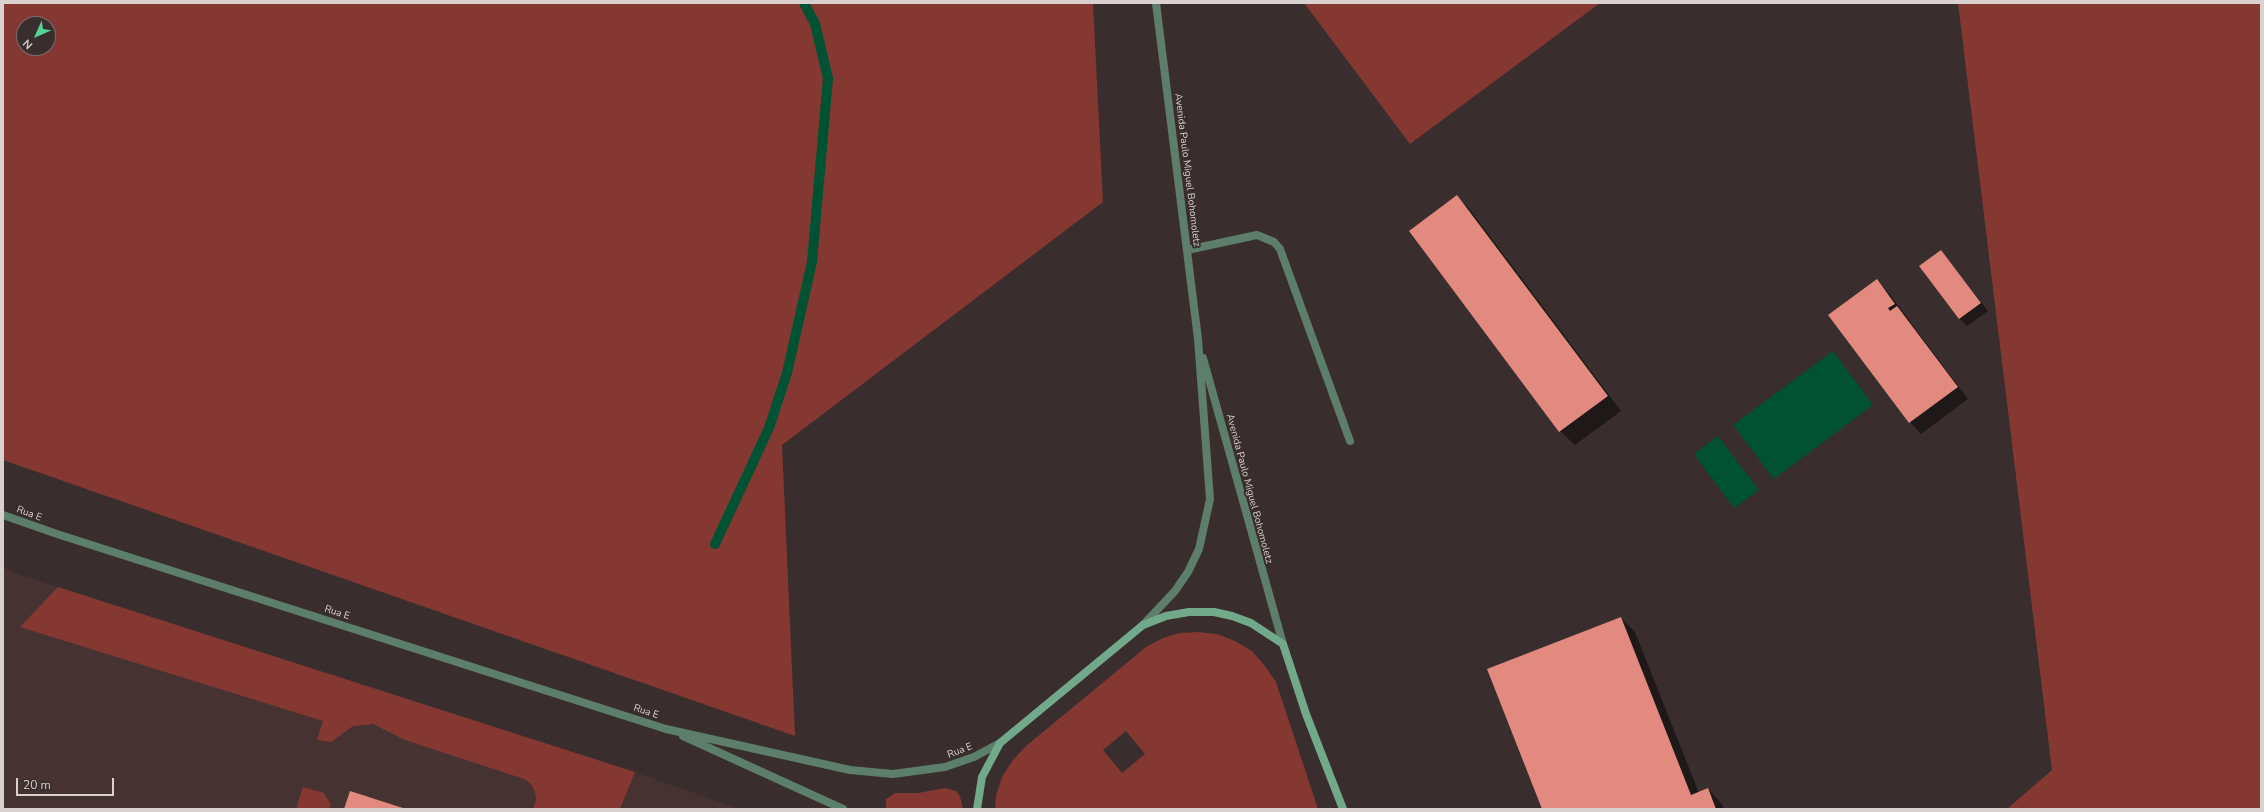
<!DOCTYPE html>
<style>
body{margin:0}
#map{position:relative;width:2264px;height:812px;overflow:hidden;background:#392e2d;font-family:"Nunito Sans",sans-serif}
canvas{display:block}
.frame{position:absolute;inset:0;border:4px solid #d9d1d0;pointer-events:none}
.north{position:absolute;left:16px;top:16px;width:40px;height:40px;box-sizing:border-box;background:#392e2d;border:1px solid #796f6e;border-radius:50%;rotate:225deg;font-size:11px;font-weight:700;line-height:16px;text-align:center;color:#d9d1d0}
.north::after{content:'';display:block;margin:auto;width:14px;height:18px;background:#54d396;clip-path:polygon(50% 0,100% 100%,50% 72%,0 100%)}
.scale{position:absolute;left:16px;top:778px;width:98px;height:18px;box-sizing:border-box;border:2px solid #d9d1d0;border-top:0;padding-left:5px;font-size:12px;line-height:14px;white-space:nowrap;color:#d9d1d0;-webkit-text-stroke:3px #392e2d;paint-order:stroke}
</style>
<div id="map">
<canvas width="2264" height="812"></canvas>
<div class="frame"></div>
<div class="north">N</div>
<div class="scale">20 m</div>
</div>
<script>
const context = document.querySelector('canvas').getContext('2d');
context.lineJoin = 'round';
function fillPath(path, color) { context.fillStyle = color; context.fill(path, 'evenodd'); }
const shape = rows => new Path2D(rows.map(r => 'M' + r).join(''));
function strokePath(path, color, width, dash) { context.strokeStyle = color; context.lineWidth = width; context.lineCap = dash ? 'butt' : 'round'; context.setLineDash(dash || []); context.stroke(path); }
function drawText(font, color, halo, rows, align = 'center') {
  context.font = font + ' "Nunito Sans",sans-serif'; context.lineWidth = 4; context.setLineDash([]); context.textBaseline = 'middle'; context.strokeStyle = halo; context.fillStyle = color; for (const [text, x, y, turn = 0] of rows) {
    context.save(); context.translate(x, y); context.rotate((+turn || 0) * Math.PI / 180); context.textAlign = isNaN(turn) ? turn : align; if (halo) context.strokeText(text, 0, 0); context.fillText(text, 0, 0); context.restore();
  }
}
const built = shape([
 [3,568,26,577,635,772,739,809,3,809]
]);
const green = shape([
 [3,3,1093,3,1103,202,782,445,795,736,3,460],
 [24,24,48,24,48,48,24,48],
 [1304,3,1600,3,1410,144],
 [1958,3,2261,3,2261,809,2007,809,2052,770],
 [58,587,635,772,620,809,533,809,536,800,535,792,531,784,524,779,405,740,373,724,353,726,331,742,317,740,323,721,20,627],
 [1198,632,1217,634,1235,641,1252,651,1265,666,1276,682,1318,809,995,809,996,796,1002,777,1013,760,1026,746,1146,647,1163,638,1180,633],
 [1126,731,1145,754,1122,773,1103,750],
 [303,787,324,793,331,805,329,809,296,809],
 [945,788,956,791,960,796,963,809,886,809,886,799,895,793,918,793]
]);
const water = shape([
 [1833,351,1873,405,1774,479,1733,425],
 [1718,436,1759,490,1734,508,1694,454]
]);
const shadow = shape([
 [1457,196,1471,211,1621,411,1575,445,1560,431],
 [1941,251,1988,311,1967,326,1959,318],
 [1877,281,1888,292,1968,399,1921,434,1910,422,1830,316],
 [1621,618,1635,632,1699,793,1708,789,1722,804,1724,809,1543,809]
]);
const stream = shape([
 [715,544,769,428,787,373,812,262,828,78,815,24,804,3]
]);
const building = shape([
 [1457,195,1608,396,1559,432,1409,231],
 [1941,250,1981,303,1959,319,1919,266],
 [1877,279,1895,304,1888,308,1890,311,1897,306,1958,387,1909,423,1828,315],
 [1621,617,1691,795,1708,788,1716,809,1542,809,1487,669],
 [350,791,406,809,344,809]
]);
const lane = shape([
 [1187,250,1257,235,1274,242,1280,249,1350,441]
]);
const street = shape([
 [1203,358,1283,644],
 [3,515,57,534,666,729,850,770,893,774,945,767,974,757,1000,743],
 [1143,625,1175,591,1188,572,1199,549,1210,499,1198,339,1156,3],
 [683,736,843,809]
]);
const secondary = shape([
 [977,809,982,777,1000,743,1143,625,1166,616,1189,612,1214,612,1232,616,1251,623,1283,644,1306,714,1343,809]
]);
const streetNames = [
 ["Avenida Paulo Miguel Bohomoletz",1187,170,83],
 ["Avenida Paulo Miguel Bohomoletz",1249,489,75],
 ["Rua E",29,514,20],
 ["Rua E",337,613,18],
 ["Rua E",646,712,18],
 ["Rua E",960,751,-21]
];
fillPath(built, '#463331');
fillPath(green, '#853732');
fillPath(water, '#015233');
fillPath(shadow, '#0007');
strokePath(stream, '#015233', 10);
fillPath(building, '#e28980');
strokePath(lane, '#5c7e6a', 8);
strokePath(street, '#5c7e6a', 8);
strokePath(secondary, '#71a98a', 8);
drawText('10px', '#d9d1d0', '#392e2d', streetNames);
</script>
